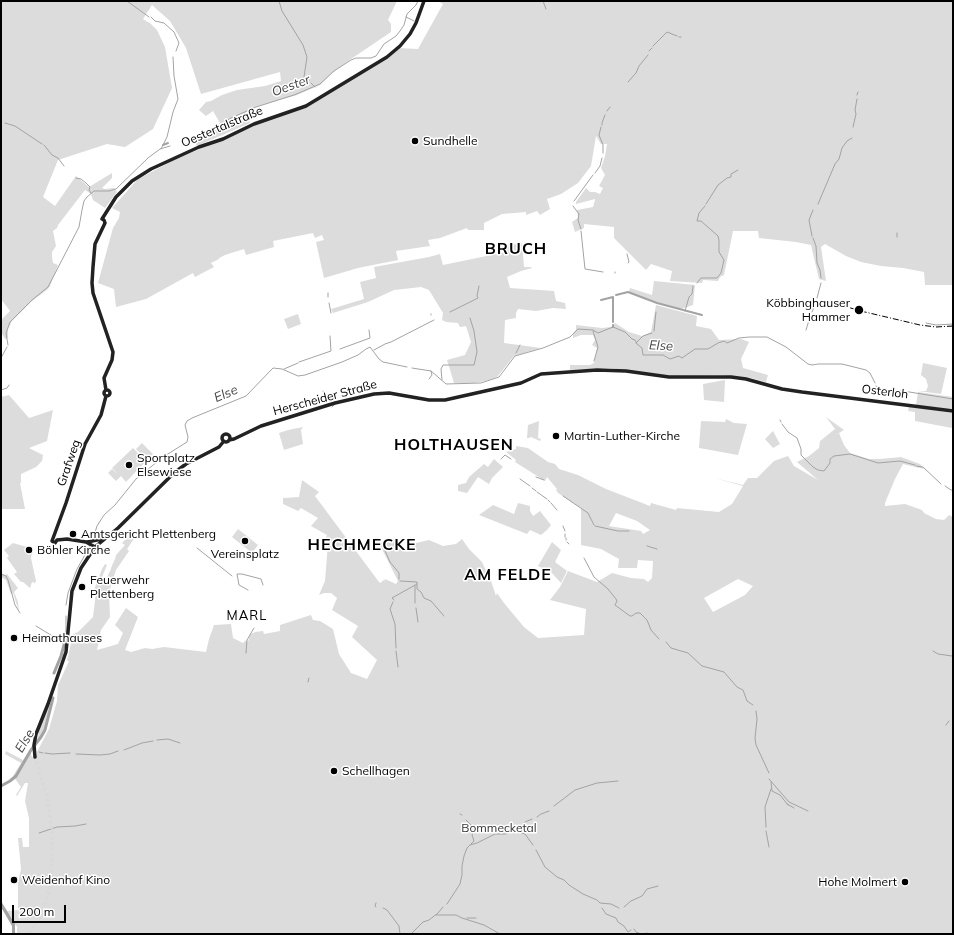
<!DOCTYPE html>
<meta charset="utf-8">
<style>
body{margin:0}
#map{position:relative;width:954px;height:935px;overflow:hidden;background:#fff;font-family:Mulish,sans-serif}
canvas{display:block}
.frame{position:absolute;inset:0;border:2px solid #000;pointer-events:none}
.scale{position:absolute;left:12px;top:905px;width:54px;height:18px;box-sizing:border-box;border:2px solid #000;border-top:0;padding-left:5px;font-size:12px;line-height:14px;white-space:nowrap;color:#000;-webkit-text-stroke:3px #fff;paint-order:stroke}
</style>
<div id="map">
<canvas width="954" height="935"></canvas>
<div class="frame"></div>
<div class="scale">200 m</div>
</div>
<script>
const context = document.querySelector('canvas').getContext('2d');
context.lineJoin = 'round';
function fillPath(path, color) { context.fillStyle = color; context.fill(path, 'evenodd'); }
const shape = rows => new Path2D(rows.map(r => 'M' + r).join(''));
function strokePath(path, color, width, dash) { context.strokeStyle = color; context.lineWidth = width; context.lineCap = dash ? 'butt' : 'round'; context.setLineDash(dash || []); context.stroke(path); }
function drawText(font, color, halo, rows, align = 'center') {
  context.font = font + ' Mulish,sans-serif'; context.lineWidth = 3; context.setLineDash([]); context.textBaseline = 'middle'; context.strokeStyle = halo; context.fillStyle = color; for (const [text, x, y, turn = 0] of rows) {
    context.save(); context.translate(x, y); context.rotate((+turn || 0) * Math.PI / 180); context.textAlign = isNaN(turn) ? turn : align; if (halo) context.strokeText(text, 0, 0); context.fillText(text, 0, 0); context.restore();
  }
}
const green = shape([
 [1,1,397,1,388,20,391,24,391,32,351,59,331,74,320,85,297,95,258,106,246,112,250,123,197,146,194,141,220,123,213,111,206,116,199,110,206,102,211,101,222,95,237,90,265,86,281,81,280,72,201,94,186,48,170,21,152,5,143,19,151,24,157,30,165,47,172,88,153,129,125,147,107,144,58,160,43,197,55,206,76,176,89,187,112,173,112,178,102,188,105,189,114,188,117,192,105,208,93,200,91,194,85,190,58,225,57,228,53,231,56,246,52,252,52,257,53,263,58,265,50,286,48,289,32,301,12,321,8,329,8,338,5,339,1,332,2,319,10,311,1,299],
 [438,1,953,1,953,285,925,285,924,272,903,268,881,266,861,262,846,256,825,244,821,247,826,281,819,279,811,245,796,242,759,238,758,231,733,231,724,275,720,277,718,281,703,280,702,283,670,281,672,271,651,264,646,270,614,238,614,227,584,224,584,228,575,232,572,222,578,218,577,210,593,207,595,200,595,199,576,204,576,202,586,188,590,192,595,192,600,194,603,188,599,186,605,175,601,168,605,156,607,144,601,144,596,136,591,166,578,183,561,194,547,199,550,209,540,215,537,211,526,215,526,212,502,214,484,223,484,230,468,230,467,228,440,238,428,240,430,246,396,251,398,260,358,268,324,278,316,242,324,240,322,235,315,238,313,233,273,241,274,247,246,255,244,249,225,255,219,258,219,259,211,263,214,267,195,277,193,273,146,299,116,307,114,289,98,283,113,228,119,218,120,212,112,208,138,179,174,160,265,121,308,107,399,48,418,49,443,4],
 [522,243,524,267,531,267,532,268,521,271,507,277,510,288,554,291,556,301,565,303,566,309,553,308,536,311,518,309,516,313,516,318,505,320,504,343,541,348,514,356,497,377,486,381,474,383,454,383,447,360,465,355,471,342,466,326,460,327,458,323,446,322,442,320,443,313,429,290,421,287,394,290,368,302,333,313,331,309,364,299,360,282,376,278,374,267,429,257,440,254,443,265,506,252,505,246],
 [654,281,695,285,693,305,681,309,657,303,629,292,630,288,652,295],
 [656,305,697,316,696,326,711,329,719,340,741,339,749,342,741,359,743,368,768,375,766,382,751,378,721,375,670,376,610,368,570,370,570,365,590,365,594,363,597,348,592,345,595,340,593,335,581,335,573,338,573,333,576,330,576,325,602,328,611,327,615,323,629,332,642,336,651,332],
 [298,314,301,324,288,329,284,319],
 [923,363,947,368,941,394,918,391,926,391,928,386,926,379,921,375],
 [725,380,724,402,704,400,703,384],
 [918,392,953,397,953,410,916,405],
 [9,395,29,418,53,410,47,441,29,448,43,455,42,461,36,467,21,474,21,483,20,483,25,509,1,509,1,397],
 [909,406,953,413,952,428,915,421,915,412,908,411],
 [826,417,844,430,839,433,844,445,850,453,869,459,880,459,901,457,920,464,924,469,903,464,895,479,885,503,885,506,905,504,922,510,924,513,936,519,944,520,949,515,953,517,953,934,17,934,17,926,16,926,7,911,18,910,18,883,21,869,18,838,22,838,23,847,29,847,29,818,25,801,28,783,25,783,17,796,16,795,21,787,13,776,21,763,5,754,6,751,23,760,30,750,32,757,37,756,37,752,49,729,57,701,58,685,69,661,67,661,73,634,78,632,93,617,96,592,94,590,102,569,105,564,107,565,102,577,106,579,111,569,111,568,115,559,116,555,125,545,122,543,130,535,135,537,127,549,129,551,116,570,109,592,110,617,101,630,97,650,118,644,123,633,115,625,126,608,138,617,125,650,131,652,145,648,152,649,164,647,206,652,209,639,214,625,231,624,233,638,243,643,246,640,248,642,250,634,254,633,255,632,263,631,264,634,280,631,280,625,311,615,313,620,320,621,333,629,339,654,351,673,367,679,377,660,352,637,358,626,332,610,337,598,331,593,324,593,319,595,325,581,328,543,325,541,327,535,311,526,318,518,301,508,298,511,283,504,283,498,299,497,302,480,319,492,315,496,379,582,381,583,383,580,384,581,385,579,396,584,398,581,380,545,396,538,407,552,412,544,429,540,443,546,456,544,462,539,469,549,482,562,491,581,496,596,497,593,504,603,524,627,538,638,584,635,586,609,550,600,560,587,568,571,597,582,612,573,631,578,644,579,648,582,652,578,653,561,638,560,637,568,618,568,619,559,601,549,581,545,581,508,558,493,556,490,557,489,547,477,545,481,515,462,516,460,506,452,516,449,516,446,528,448,548,462,555,464,559,469,578,475,606,489,650,506,651,503,676,510,677,508,719,512,732,504,743,486,714,478,743,485,748,478,757,478,774,461,788,456,794,466,818,480,797,462,809,456,819,448,820,441,835,429],
 [616,513,637,521,650,530,643,534,641,531,609,526],
 [738,579,753,586,745,595,713,612,704,598],
 [726,419,734,423,747,424,738,455,699,448,701,421,725,422],
 [539,421,538,438,541,439,540,441,531,437,529,438,527,438,528,425],
 [303,427,301,430,303,444,284,450,279,433,288,430],
 [773,431,780,444,773,448,765,439],
 [142,443,153,454,147,460,136,449],
 [133,448,146,461,126,482,121,476,116,481,108,473,112,469,119,475,112,468],
 [494,459,503,467,492,478,489,484,478,477,467,493,458,491,458,485,466,483,469,477,484,464,488,467],
 [518,503,530,506,530,511,533,516,540,511,551,525,547,530,541,535,530,530,527,534,479,515,493,505,514,514],
 [238,529,258,545,252,553,232,537],
 [552,542,561,550,555,562,567,571,561,583,551,572,538,566],
 [13,543,27,547,27,552,32,552,31,558,36,581,35,583,32,582,30,588,23,582,21,582,14,574,17,572,7,558,9,556,4,550],
 [1,573,5,575,7,574,18,588,14,592,18,602,19,612,13,593,11,594,6,580,1,577],
 [50,704,45,728,37,742,40,726]
]);
const water = shape([
 [1,901,15,924,15,934,12,934,12,926,1,907]
]);
const stream = shape([
 [127,1,149,17],
 [279,1,282,11,303,45,307,57,304,77,309,80],
 [543,1,546,9],
 [151,17,155,21,164,23,174,32,179,43,176,51],
 [406,17,414,21],
 [679,37,681,37],
 [653,46,667,32,677,36],
 [649,51,652,48],
 [628,82,636,73,639,66,648,55],
 [311,83,315,87],
 [857,95,858,92],
 [607,111,610,107],
 [5,123,15,126,42,144],
 [602,125,602,123,605,115],
 [601,127,599,135,603,145,603,153],
 [853,127,856,114,855,110,857,99],
 [191,143,231,118,256,107,294,95,320,84,334,71,351,60,356,58,371,58,376,56,384,44,396,36,400,31,404,25,407,14,416,5,418,1],
 [44,145,52,155,58,158,64,166],
 [183,145,189,143],
 [161,149,167,137,173,112,178,99,174,76,173,57],
 [595,173,600,166,602,158],
 [76,178,81,179,86,183,90,187,89,190,91,193],
 [574,201,593,175],
 [706,204,718,185,727,178,731,177,731,174,738,170],
 [818,204,835,164,839,159,842,148,847,141,852,138],
 [573,206,579,214,578,220,581,229],
 [581,231,585,269,603,272],
 [812,236,809,220,813,210],
 [897,237,897,233],
 [813,238,816,246,817,263,820,270,821,278],
 [627,254,629,262,628,263],
 [615,272,615,273],
 [697,283,701,278,717,278,721,273,724,260,719,252,719,240,718,236,701,221,697,221,699,213,705,206],
 [328,297,328,293],
 [817,298,821,283],
 [329,303,331,313],
 [685,311,689,297,692,294,693,286],
 [450,312,478,298,477,296,479,286],
 [812,312,815,305],
 [431,314,431,315],
 [926,323,936,325,953,324],
 [806,330,810,317],
 [593,331,598,347,594,361],
 [654,331,656,312],
 [636,343,643,336,652,333],
 [8,345,6,333,10,322,32,300,48,287,79,227,82,210,84,201,87,197,94,191,109,191,116,189,148,158,160,149,170,146],
 [340,349,370,338,369,330],
 [374,350,385,344,391,342,434,320],
 [516,353,520,345],
 [1,358,7,347],
 [299,362,331,351,330,336],
 [412,368,431,371,446,384,481,383,499,377,515,356,543,348,570,337,578,329,593,330,598,333,613,327,625,332,632,339,635,340,637,344,642,348,643,355,663,355,670,359,679,356,682,358,695,349,708,349,718,343,724,341,727,343,739,338,749,337,767,337,786,347,808,364,812,365,818,364,842,364,866,370,870,373,875,383],
 [284,369,298,363],
 [429,379,432,375,431,371],
 [442,380,441,369,443,365,474,365,477,352,474,331,470,318],
 [876,386,882,389,903,391,953,399],
 [1,390,7,388,9,385],
 [323,391,326,397,331,399,332,401],
 [332,407,334,405],
 [780,420,781,422],
 [782,424,788,432,797,438,801,449,801,455,813,467,818,470,824,471,830,463,830,459,834,456,850,454,878,463,900,461,915,465],
 [501,459,505,455,511,459],
 [916,466,923,467,941,484],
 [536,477,544,480],
 [520,479,530,486],
 [945,486,951,490,953,490],
 [532,488,536,491],
 [537,492,547,499],
 [563,496,588,513,594,525],
 [548,500,550,502],
 [551,503,557,510],
 [563,526,565,531],
 [595,526,618,531,629,531],
 [565,534,565,537],
 [376,538,382,544,390,562,399,573,399,579],
 [566,538,566,540],
 [93,539,97,526,104,515,115,505,136,479,163,457,187,442,188,437,185,425,187,421,192,418,246,396,273,368,282,369,298,376,305,375,342,362,358,355,366,349,370,347,379,359,383,362,407,367],
 [567,542,569,544],
 [647,546,657,549],
 [197,548,232,576],
 [584,558,594,577,608,589,616,599,617,601,615,605,630,616,632,616,636,613,640,613,647,620,651,630,659,639],
 [1,574,6,576,8,580,15,605,20,613],
 [400,581,417,582,417,589,421,592,424,598,431,601,444,616],
 [415,586,415,603],
 [248,590,239,585,237,574,242,574,261,579,263,585],
 [394,600,392,598,417,584],
 [393,602,390,609,395,624,396,648],
 [66,605,68,593,77,569,90,546],
 [416,608,418,622],
 [36,626,59,640,64,645],
 [666,642,671,648,688,653,702,666,724,672,737,687,743,690,747,701,753,705],
 [64,645,66,630,66,616],
 [396,651,398,667],
 [933,651,938,654,952,656],
 [246,653,247,640,254,628],
 [308,682,309,678],
 [756,711,757,719,755,738,756,745,769,773],
 [946,725,949,721],
 [157,740,168,739,180,743],
 [124,750,142,743,153,741],
 [39,752,43,753],
 [45,753,52,754,70,753],
 [76,754,100,755,110,754,118,751],
 [769,779,789,802,808,811],
 [771,782,772,791,780,795,788,805],
 [787,804,794,808],
 [554,806,575,790,597,783,618,781],
 [460,814,462,815],
 [537,817,541,814,549,811],
 [466,820,472,826,472,831,473,832,472,835,474,841,471,844],
 [766,827,765,807,771,789],
 [515,830,519,828,525,822,532,819],
 [766,831,769,847],
 [39,833,57,827,75,826,86,824],
 [536,850,545,867,557,877,564,880,569,885,583,894,597,900,600,903,611,904,619,908],
 [376,903,375,906,376,907],
 [447,904,460,884,462,875,462,866,464,856,467,848,470,845,477,843,495,834,506,834,513,830,525,834,533,845],
 [624,907,631,901,642,896,647,889,658,886],
 [383,908,387,910,399,926,400,934],
 [602,908,606,914,616,918,618,922,624,926,628,932,631,930],
 [436,915,456,915,462,918,484,925,500,934],
 [467,918,476,918],
 [634,929,636,932,641,934],
 [411,934,423,922,429,920,438,913,443,907],
 [643,934,647,933,649,934]
]);
const canal = shape([
 [163,145,168,143],
 [616,295,628,292,657,303,702,315],
 [601,300,613,297,613,322],
 [613,325,613,327]
]);
const river = shape([
 [54,673,61,656,64,645],
 [1,786,10,781,16,776,31,750,41,737,45,730,53,698]
]);
const secondaryTunnel = shape([
 [29,934,40,915,47,898,51,880,52,860,52,831,47,797,35,757]
]);
const secondary = shape([
 '104 393a3 3 0 1 1 6 0a3 3 0 1 1-6 0Z',
 [106,390,104,378,112,360,113,352,93,293,92,283,93,267,95,244,105,223,104,220,102,219,116,197,132,181,151,169,199,147,223,139,254,124,306,106,387,57,400,46,410,34,416,23,424,1],
 '222 438a4 4 0 1 1 8 0a4 4 0 1 1-8 0Z',
 [229,440,234,439,261,426,335,403,374,394,389,393,429,400,445,400,521,383,541,374,597,370,626,371,669,377,731,377,746,379,782,389,802,392,953,411],
 [57,540,55,543,52,541,66,503,85,444,101,415,106,396],
 [57,540,67,539,86,542,95,547],
 [87,542,102,539],
 [35,757,34,745,36,734,48,704,66,652,72,591,81,568,95,547,118,528,174,473,186,464,219,447,224,441]
]);
const rail = shape([
 [829,302,865,312,920,325,936,327,953,326]
]);
const markers = [
 [415,141,4,"#000"],
 [859,310,5,"#000"],
 [556,436,4,"#000"],
 [129,465,4,"#000"],
 [73,534,4,"#000"],
 [245,541,4,"#000"],
 [29,550,4,"#000"],
 [82,587,4,"#000"],
 [14,638,4,"#000"],
 [334,771,4,"#000"],
 [14,880,4,"#000"],
 [905,882,4,"#000"]
];
const streetNames = [
 ["Oestertalstraße",222,127,-23],
 ["Osterloh",885,392,7],
 ["Herscheider Straße",325,398,-15],
 ["Grafweg",69,463,-71]
];
const poiNames = [
 ["Sundhelle",423,141],
 ["Köbbinghauser",850,303,"right"],
 ["Hammer",850,317,"right"],
 ["Martin-Luther-Kirche",564,436],
 ["Sportplatz",137,458],
 ["Elsewiese",137,472],
 ["Amtsgericht Plettenberg",81,534],
 ["Böhler Kirche",37,550],
 ["Vereinsplatz",245,554,"center"],
 ["Feuerwehr",90,580],
 ["Plettenberg",90,594],
 ["Heimathauses",22,638],
 ["Schellhagen",342,771],
 ["Weidenhof Kino",22,880],
 ["Hohe Molmert",897,882,"right"]
];
const parkNames = [
 ["Bommecketal",499,828]
];
const waterNames = [
 ["Oester",291,86,-20],
 ["Else",661,346,3],
 ["Else",226,394,-23],
 ["Else",25,741,-59]
];
const neighbourhoodNames = [
 ["MARL",247,616]
];
const districtNames = [
 ["BRUCH",516,249],
 ["HOLTHAUSEN",454,445],
 ["HECHMECKE",362,545],
 ["AM FELDE",508,575]
];
fillPath(green, '#dcdcdc');
fillPath(water, '#a3a3a3');
strokePath(stream, '#a3a3a3', 1);
strokePath(canal, '#a3a3a3', 2);
strokePath(river, '#a3a3a3', 3);
strokePath(secondaryTunnel, '#d9d9d9', 3.5, [3.5, 2]);
strokePath(secondary, '#222', 3.5);
strokePath(rail, '#000', 1, [6, 2, 1, 2]);
for (const [x, y, r, color] of markers) { const dot = new Path2D(); dot.arc(x, y, r, 0, 2 * Math.PI); context.fillStyle = color; context.fill(dot); strokePath(dot, '#fff', 1.5); }
drawText('12px', '#000', '#fff', streetNames);
drawText('12px', '#000', '#fff', poiNames, 'left');
drawText('12px', '#333', '#fff', parkNames);
drawText('italic 13px', '#444', '#fff', waterNames);
context.letterSpacing = '1px';
drawText('13px', '#000', '#fff', neighbourhoodNames);
context.letterSpacing = '0px';
context.letterSpacing = '1px';
drawText('bold 16px', '#000', '#fff', districtNames);
context.letterSpacing = '0px';
</script>
